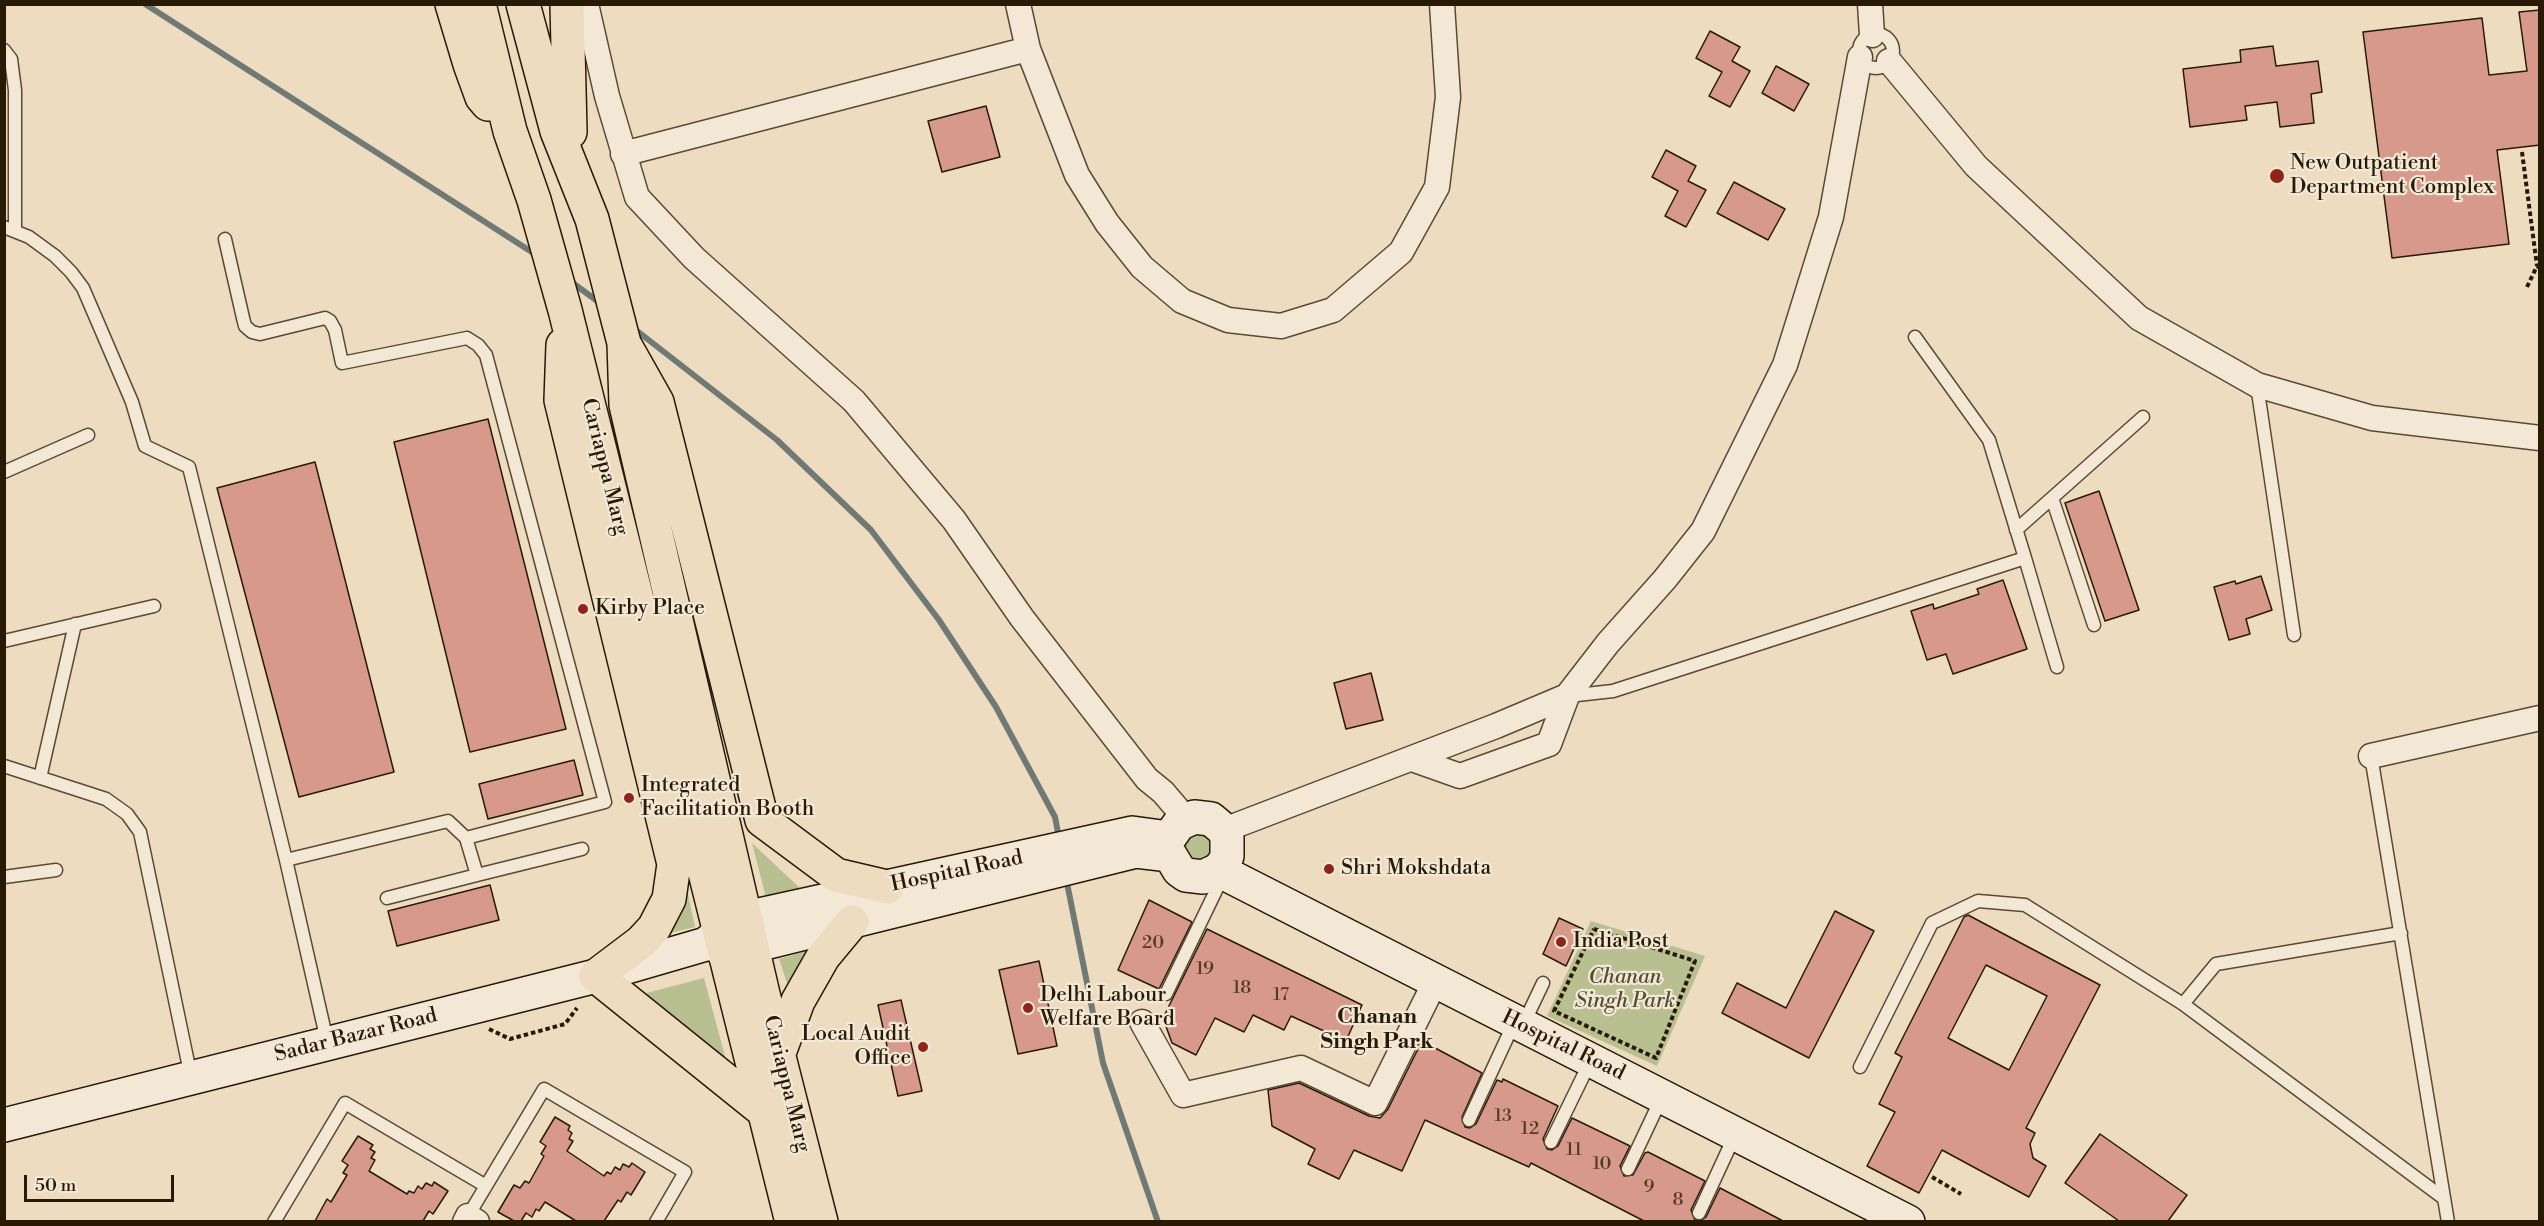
<!DOCTYPE html>
<style>
body{margin:0}
#map{position:relative;width:2544px;height:1226px;overflow:hidden;background:#eddcc0;font-family:"Libre Bodoni",serif}
canvas{display:block}
.frame{position:absolute;inset:0;border:6px solid #281a05;pointer-events:none}
.scale{position:absolute;left:24px;top:1175px;width:150px;height:27px;box-sizing:border-box;border:3px solid #281a05;border-top:0;padding-left:8px;font-size:18px;line-height:21px;white-space:nowrap;color:#281a05;-webkit-text-stroke:4px #f3e8d6;paint-order:stroke}
</style>
<div id="map">
<canvas width="2544" height="1226"></canvas>
<div class="frame"></div>
<div class="scale">50 m</div>
</div>
<script>
const context = document.querySelector('canvas').getContext('2d');
context.lineJoin = 'round';
function fillPath(path, color) { context.fillStyle = color; context.fill(path, 'evenodd'); }
const shape = rows => new Path2D(rows.map(r => 'M' + r).join(''));
function strokePath(path, color, width, dash) { context.strokeStyle = color; context.lineWidth = width; context.lineCap = dash ? 'butt' : 'round'; context.setLineDash(dash || []); context.stroke(path); }
function drawText(font, color, halo, rows, align = 'center') {
  context.font = font + ' "Libre Bodoni",serif'; context.lineWidth = 4.5; context.setLineDash([]); context.textBaseline = 'middle'; context.strokeStyle = halo; context.fillStyle = color; for (const [text, x, y, turn = 0] of rows) {
    context.save(); context.translate(x, y); context.rotate((+turn || 0) * Math.PI / 180); context.textAlign = isNaN(turn) ? turn : align; if (halo) context.strokeText(text, 0, 0); context.fillText(text, 0, 0); context.restore();
  }
}
const green = shape([
 '1184 848a14 14 0 1 1 28 0a14 14 0 1 1-28 0Z',
 [752,843,801,889,766,898],
 [687,890,695,927,670,933],
 [1591,921,1705,956,1657,1066,1547,1016],
 [811,950,788,986,779,959],
 [704,978,726,1060,635,996]
]);
const stream = shape([
 [145,4,538,256],
 [570,281,600,303],
 [632,327,777,440,871,530,939,620,996,707,1055,817,1059,838],
 [1066,878,1103,1063,1158,1222]
]);
const building = shape([
 [2540,10,2540,145,2497,150,2509,244,2392,258,2363,32,2482,18,2489,75,2527,71,2519,12,2540,10],
 [1710,31,1740,47,1732,61,1750,71,1730,107,1709,96,1722,72,1696,58,1710,31],
 [2273,46,2276,66,2318,61,2322,92,2311,94,2314,123,2280,127,2277,102,2245,106,2247,120,2190,127,2183,69,2241,62,2240,50,2273,46],
 [1776,66,1809,84,1794,111,1762,93,1776,66],
 [986,106,1000,157,942,172,928,121,986,106],
 [1666,150,1696,166,1688,181,1706,190,1686,227,1665,216,1678,191,1652,177,1666,150],
 [1734,182,1785,209,1768,240,1717,213,1734,182],
 [488,419,566,729,470,752,394,442,488,419],
 [315,462,394,772,299,797,217,488,315,462],
 [2099,491,2139,610,2105,621,2065,503,2099,491],
 [2261,576,2272,610,2246,619,2250,634,2229,640,2214,587,2235,581,2236,584,2261,576],
 [2003,580,2027,649,1953,674,1946,654,1927,660,1911,611,1933,604,1934,609,1979,594,1977,589,2003,580],
 [1371,673,1383,720,1346,729,1334,683,1371,673],
 [574,760,583,795,488,819,479,784,574,760],
 [490,885,499,920,397,946,388,911,490,885],
 [1149,900,1192,922,1159,989,1118,970,1149,900],
 [1835,911,1874,931,1809,1058,1722,1013,1737,983,1786,1008,1835,911],
 [1968,915,2100,985,2026,1128,2035,1133,2030,1144,2033,1158,2046,1166,2029,1197,1942,1150,1919,1193,1867,1166,1895,1112,1879,1104,1902,1057,1895,1053,1964,917,1968,915],
 [1986,965,2047,996,2009,1070,1948,1038,1986,965],
 [1559,918,1583,929,1566,966,1543,954,1559,918],
 [1207,929,1362,1005,1346,1041,1291,1016,1284,1030,1253,1015,1244,1032,1215,1018,1196,1055,1172,1043,1163,1018,1207,929],
 [1039,961,1057,1046,1018,1054,999,970,1039,961],
 [901,1000,922,1091,898,1096,878,1005,901,1000],
 [1422,1041,1482,1073,1462,1117,1465,1127,1470,1128,1476,1124,1497,1080,1502,1082,1503,1079,1558,1106,1543,1139,1547,1149,1552,1150,1558,1146,1572,1118,1630,1146,1620,1166,1624,1176,1633,1175,1645,1153,1648,1152,1705,1181,1691,1210,1695,1220,1700,1221,1706,1217,1720,1188,1783,1221,1644,1221,1531,1163,1529,1167,1425,1120,1402,1171,1354,1150,1339,1179,1308,1164,1315,1149,1272,1126,1268,1090,1299,1083,1369,1116,1380,1118,1388,1109,1422,1041],
 [555,1117,570,1126,568,1130,572,1133,569,1139,573,1141,567,1151,604,1176,607,1172,611,1174,615,1167,620,1170,623,1164,629,1167,632,1163,645,1172,631,1195,627,1192,621,1202,618,1200,604,1221,576,1221,545,1202,539,1211,536,1209,532,1217,526,1213,521,1221,514,1221,498,1212,514,1185,520,1188,525,1181,529,1183,544,1156,541,1154,546,1146,540,1142,555,1117],
 [2100,1134,2187,1195,2168,1221,2119,1221,2065,1183,2100,1134],
 [358,1136,373,1145,370,1149,375,1152,371,1158,375,1160,369,1171,407,1194,409,1191,414,1193,418,1186,422,1189,426,1183,432,1186,434,1182,448,1191,433,1214,429,1211,423,1221,315,1221,327,1199,331,1202,347,1175,343,1173,348,1165,342,1161,358,1136]
]);
const path = shape([
 [2522,152,2537,266],
 [2527,287,2537,266,2540,268],
 [1594,929,1695,961,1656,1058,1554,1011,1594,929],
 [489,1029,510,1039,565,1024,577,1008],
 [1932,1177,1961,1194]
]);
const lane = shape([
 '1859 51a17 17 0 1 1 34 0a17 17 0 1 1-34 0Z',
 [4,50,11,59,15,90,15,231],
 [4,227,29,237,55,256,71,272,83,288,132,402,145,446,189,467,286,860,327,1041],
 [225,239,243,318,245,326,252,332,260,334,325,318,330,321,335,330,342,363,467,338,478,345,486,355,605,802,466,838,448,821,286,860],
 [2257,385,2294,635],
 [4,472,88,435],
 [2052,498,2094,625],
 [2016,530,2143,417],
 [2025,558,2057,667],
 [4,641,154,606],
 [1568,696,1613,691,2025,558,1989,440,1915,337],
 [2371,756,2448,1222],
 [4,766,106,799,127,814,140,832,191,1077],
 [40,778,75,624],
 [477,875,582,849],
 [4,877,56,870],
 [387,898,477,875,466,838],
 [1166,994,1223,876],
 [2183,1004,2216,964,2401,933],
 [1523,1025,1543,983],
 [1860,1067,1932,923,1978,901,2025,905,2183,1004,2442,1197],
 [1469,1120,1514,1023],
 [1551,1142,1590,1062],
 [1628,1169,1661,1099],
 [1699,1213,1735,1135],
 [468,1216,544,1089,685,1172,656,1222],
 [274,1222,345,1103,486,1186]
]);
const street = shape([
 [586,4,607,96,637,197,694,258,854,401,954,520,1022,618,1147,779,1163,792,1186,819],
 [1018,4,1028,49,1077,175,1107,223,1142,267,1182,301,1228,320,1281,326,1333,310,1401,252,1437,187,1448,97,1442,4],
 [1870,4,1872,35],
 [1889,61,1976,166,2139,318,2257,385,2372,418,2540,438],
 [623,154,1028,49],
 [2371,756,2540,718],
 [1412,759,1460,776,1549,744,1567,696],
 [1224,830,1496,726,1567,696,1608,643,1665,579,1703,531,1785,365,1831,217,1860,57],
 [1142,1022,1183,1095,1301,1068,1375,1103,1435,982],
 [465,1222,468,1216,477,1222]
]);
const secondary = shape([
 [1218,870,1908,1222],
 [4,1125,596,976,706,944,720,933,745,918,1132,833,1169,838,1179,824,1194,817,1211,819,1224,830,1227,838,1227,856,1224,863,1218,870,1203,877,1186,875,1179,870,1170,855,1136,851,724,953]
]);
const primary = shape([
 [452,4,470,64,482,97,488,104],
 [479,4,510,131,534,200,565,310,792,1222],
 [523,4,557,131,592,219,624,343,626,405,763,994,821,1222],
 [567,4,570,132],
 [563,345,561,400,674,864,669,899,654,928,641,942,596,976,765,1112],
 [626,347,657,402,762,820,836,875,887,887],
 [779,1053,798,1001,823,957,852,922]
]);
const markers = [
 [2277,176,8,"#8f2418"],
 [583,609,6,"#8f2418"],
 [629,798,6,"#8f2418"],
 [1329,869,6,"#8f2418"],
 [1561,942,6,"#8f2418"],
 [1028,1008,6,"#8f2418"],
 [923,1047,6,"#8f2418"]
];
const numberNames = [
 ["20",1153,944],
 ["19",1205,970],
 ["18",1242,989],
 ["17",1281,996],
 ["13",1503,1117],
 ["12",1530,1130],
 ["11",1574,1151],
 ["10",1602,1165],
 ["9",1649,1188],
 ["8",1678,1201]
];
const poiNames = [
 ["New Outpatient",2290,164],
 ["Department Complex",2290,188],
 ["Kirby Place",595,609],
 ["Integrated",641,786],
 ["Facilitation Booth",641,810],
 ["Shri Mokshdata",1341,869],
 ["India Post",1573,942],
 ["Delhi Labour",1040,996],
 ["Welfare Board",1040,1020],
 ["Local Audit",911,1035,"right"],
 ["Office",911,1059,"right"]
];
const streetNames = [
 ["Cariappa Marg",604,467,76],
 ["Hospital Road",957,872,-12],
 ["Sadar Bazar Road",356,1036,-14],
 ["Hospital Road",1563,1046,26],
 ["Cariappa Marg",786,1084,76]
];
const parkNames = [
 ["Chanan",1625,978],
 ["Singh Park",1625,1002]
];
const neighbourhoodNames = [
 ["Chanan",1377,1018],
 ["Singh Park",1377,1043]
];
fillPath(green, '#b8c092');
strokePath(stream, '#707974', 6);
fillPath(building, '#d6998b');
strokePath(building, '#281a05', 1.5);
strokePath(lane, '#594a34', 15);
strokePath(street, '#594a34', 27);
strokePath(secondary, '#281a05', 36);
strokePath(primary, '#281a05', 36);
strokePath(path, '#281a05', 4, [4.5, 3]);
strokePath(lane, '#f3e8d6', 12);
strokePath(street, '#f3e8d6', 24);
strokePath(secondary, '#f3e8d6', 33);
strokePath(primary, '#eddcc0', 33);
for (const [x, y, r, color] of markers) { const dot = new Path2D(); dot.arc(x, y, r, 0, 2 * Math.PI); context.fillStyle = color; context.fill(dot); strokePath(dot, '#f3e8d6', 2); }
drawText('18px', '#543a26', null, numberNames);
drawText('21px', '#281a05', '#f3e8d6', poiNames, 'left');
drawText('21px', '#281a05', '#f3e8d6', streetNames);
drawText('italic 21px', '#534c2f', '#f3e8d6', parkNames);
drawText('bold 22px', '#281a05', '#f3e8d6', neighbourhoodNames);
</script>
